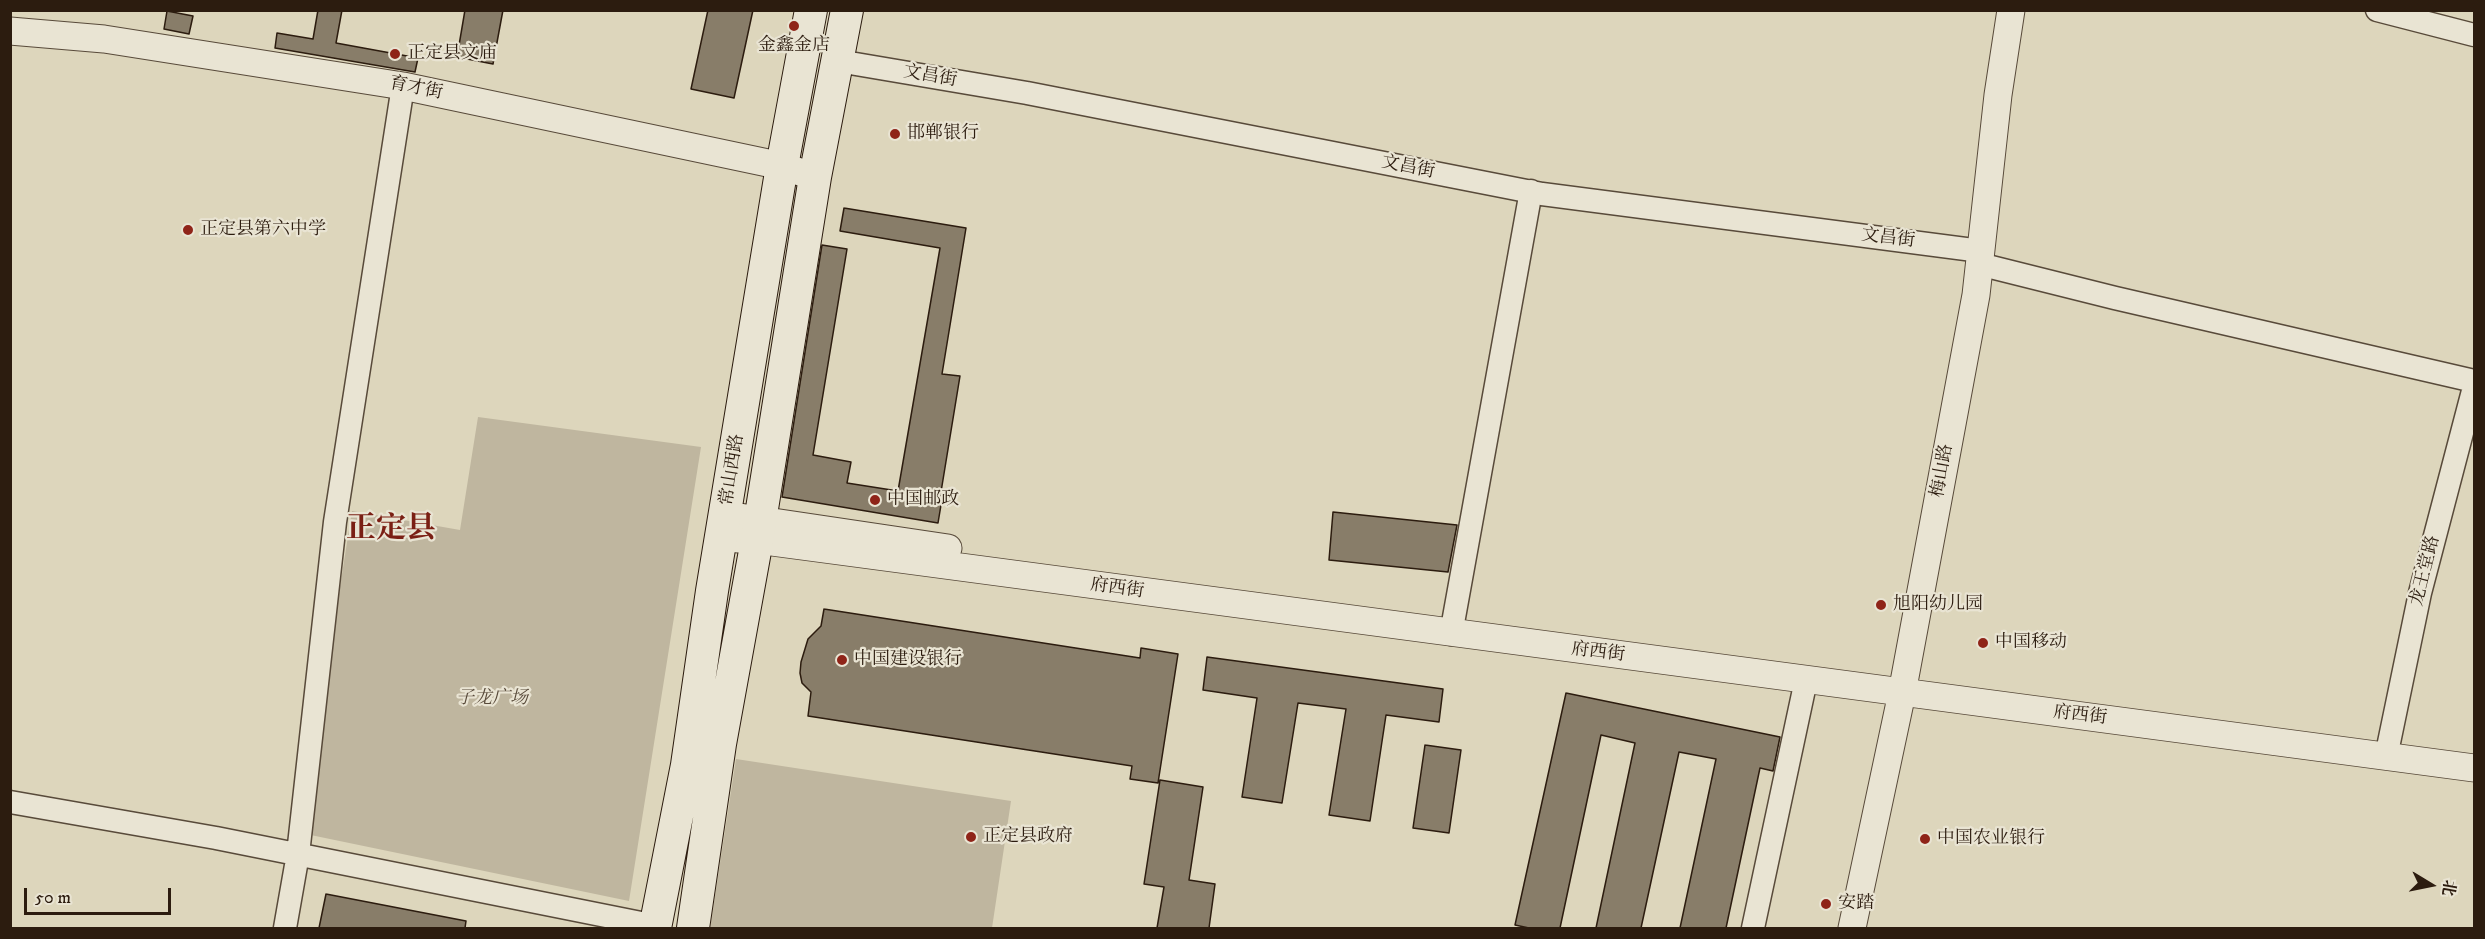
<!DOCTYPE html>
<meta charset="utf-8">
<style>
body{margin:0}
#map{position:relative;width:2485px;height:939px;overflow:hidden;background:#ddd6bc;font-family:"IM FELL DW Pica","Noto Serif SC",serif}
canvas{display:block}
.frame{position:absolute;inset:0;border:12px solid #2c1c0f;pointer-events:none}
.north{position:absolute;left:2401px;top:855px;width:60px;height:60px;-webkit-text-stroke:4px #e9e4d3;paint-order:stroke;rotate:100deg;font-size:16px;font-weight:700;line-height:24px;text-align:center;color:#2c1c0f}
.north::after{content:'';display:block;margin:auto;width:21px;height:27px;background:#2c1c0f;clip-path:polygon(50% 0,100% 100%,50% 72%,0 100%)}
.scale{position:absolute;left:24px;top:888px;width:147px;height:27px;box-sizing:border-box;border:3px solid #2c1c0f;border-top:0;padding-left:8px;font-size:18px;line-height:21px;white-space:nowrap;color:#2c1c0f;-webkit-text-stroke:4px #e9e4d3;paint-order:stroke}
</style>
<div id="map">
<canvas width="2485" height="939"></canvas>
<div class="frame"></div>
<div class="north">北</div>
<div class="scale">50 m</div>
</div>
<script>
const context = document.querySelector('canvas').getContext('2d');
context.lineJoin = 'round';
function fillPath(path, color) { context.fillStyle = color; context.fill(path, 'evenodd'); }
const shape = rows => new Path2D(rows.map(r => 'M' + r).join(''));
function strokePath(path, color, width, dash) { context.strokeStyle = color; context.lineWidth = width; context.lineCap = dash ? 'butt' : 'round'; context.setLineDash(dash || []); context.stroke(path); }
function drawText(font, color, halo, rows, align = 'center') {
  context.font = font + ' "IM FELL DW Pica","Noto Serif SC",serif'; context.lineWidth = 4.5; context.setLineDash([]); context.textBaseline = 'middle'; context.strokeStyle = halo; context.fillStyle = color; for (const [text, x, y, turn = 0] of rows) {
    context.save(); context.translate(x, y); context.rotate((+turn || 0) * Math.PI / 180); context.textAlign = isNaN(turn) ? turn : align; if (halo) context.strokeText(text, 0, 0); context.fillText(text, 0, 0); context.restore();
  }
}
const green = shape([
 [478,417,701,447,629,901,301,833,352,511,460,530],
 [736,759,1011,801,992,928,710,928]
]);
const building = shape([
 [318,10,342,10,336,43,418,58,415,72,275,48,277,33,313,39,318,10],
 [465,10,503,10,493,64,457,57,465,10],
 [708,10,753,10,734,98,691,89,708,10],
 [167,11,193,16,189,34,164,29,167,11],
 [844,208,966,228,942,374,960,376,940,498,942,499,938,523,782,497,822,245,847,249,813,455,851,462,847,483,898,491,940,248,840,231,844,208],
 [1333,512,1457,525,1448,572,1329,560,1333,512],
 [824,609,1140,658,1141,648,1178,654,1158,783,1130,779,1132,766,808,716,811,692,802,683,800,673,801,662,808,639,821,626,824,609],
 [1207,657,1443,689,1439,722,1386,715,1370,821,1329,815,1346,709,1298,703,1282,803,1242,797,1257,698,1203,690,1207,657],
 [1566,693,1780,737,1773,771,1760,768,1726,928,1680,928,1716,759,1679,752,1641,928,1596,928,1635,743,1601,735,1560,928,1529,928,1515,925,1566,693],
 [1425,745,1461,750,1449,833,1413,828,1425,745],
 [1160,780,1203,787,1189,880,1215,884,1209,928,1157,928,1164,887,1144,884,1160,780],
 [326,894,466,921,465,928,319,928,326,894]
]);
const minor = shape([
 [2377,10,2474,35],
 [838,61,1027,93,1542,194,1981,251],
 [1979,264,2115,298,2474,381],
 [1451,634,1531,191],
 [2386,757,2420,593,2474,387],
 [10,802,216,838,656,926],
 [285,928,298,854,335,522,403,86],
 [1753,928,1806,680]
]);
const tertiary = shape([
 [10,31,104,39,403,86,782,166,815,177],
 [726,515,948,548],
 [722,538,757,540,2474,768],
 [1852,928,1902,693,1976,295,1998,95,2011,10]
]);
const secondary = shape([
 [655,928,687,765,712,591,782,166,811,10],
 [693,928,720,744,757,540,815,177,847,10]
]);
const markers = [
 [794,26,6,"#8f2418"],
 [395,54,6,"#8f2418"],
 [895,134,6,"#8f2418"],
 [188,230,6,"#8f2418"],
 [875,500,6,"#8f2418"],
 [1881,605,6,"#8f2418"],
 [1983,643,6,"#8f2418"],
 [842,660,6,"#8f2418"],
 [971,837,6,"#8f2418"],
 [1925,839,6,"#8f2418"],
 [1826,904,6,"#8f2418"]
];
const poiNames = [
 ["金鑫金店",794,46,"center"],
 ["正定县文庙",407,54],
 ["邯郸银行",907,134],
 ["正定县第六中学",200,230],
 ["中国邮政",887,500],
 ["旭阳幼儿园",1893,605],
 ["中国移动",1995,643],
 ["中国建设银行",854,660],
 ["正定县政府",983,837],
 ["中国农业银行",1937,839],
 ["安踏",1838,904]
];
const streetNames = [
 ["文昌街",930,77,10],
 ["育才街",416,89,11],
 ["文昌街",1408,168,11],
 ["文昌街",1888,239,7],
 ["常山西路",733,470,-81],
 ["梅山路",1943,471,-80],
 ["龙王堂路",2426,571,-76],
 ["府西街",1117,589,8],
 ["府西街",1598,653,7],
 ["府西街",2080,716,7]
];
const parkNames = [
 ["子龙广场",492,699]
];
const townNames = [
 ["正定县",391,531]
];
fillPath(green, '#bfb69f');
fillPath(building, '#887d69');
strokePath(building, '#2c1c0f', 1.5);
strokePath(minor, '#584a3a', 25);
strokePath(tertiary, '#584a3a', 29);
strokePath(secondary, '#2c1c0f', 34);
strokePath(minor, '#e9e4d3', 22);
strokePath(tertiary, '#e9e4d3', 27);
strokePath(secondary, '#e9e4d3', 32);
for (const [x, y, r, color] of markers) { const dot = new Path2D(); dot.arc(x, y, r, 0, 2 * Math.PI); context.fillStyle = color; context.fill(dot); strokePath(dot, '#e9e4d3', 2); }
drawText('18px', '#2c1c0f', '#e9e4d3', poiNames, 'left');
drawText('18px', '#2c1c0f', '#e9e4d3', streetNames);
drawText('italic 18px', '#584a3a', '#e9e4d3', parkNames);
drawText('bold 30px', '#7a1f14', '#e9e4d3', townNames);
</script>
